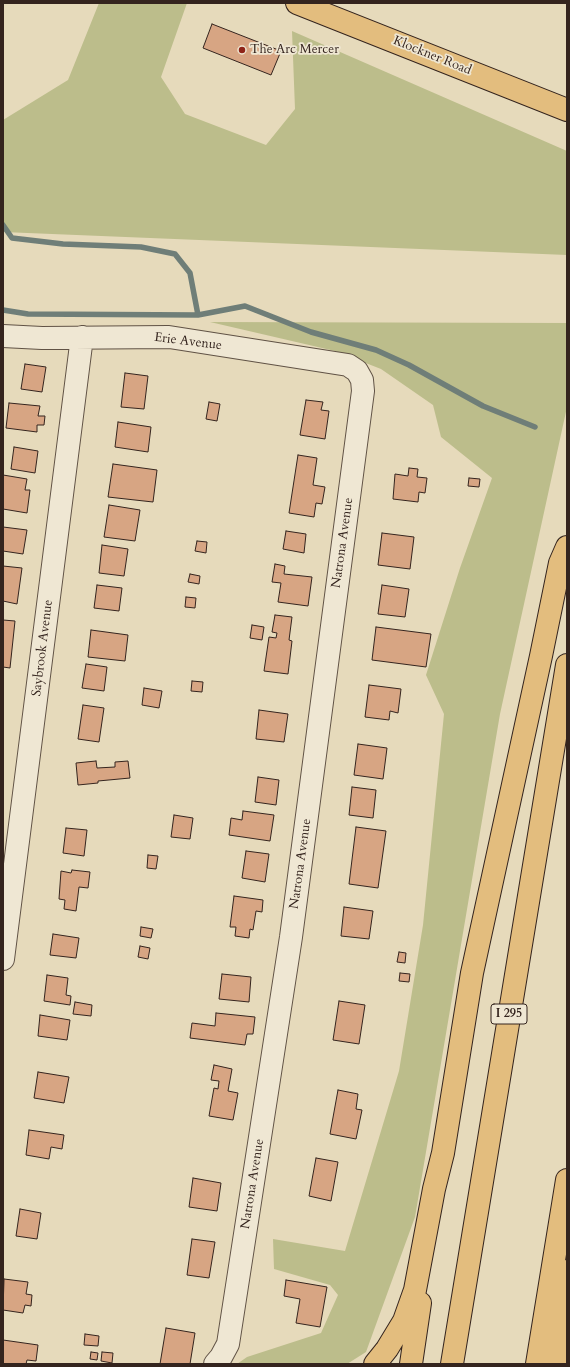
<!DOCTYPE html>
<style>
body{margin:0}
#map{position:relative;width:570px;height:1367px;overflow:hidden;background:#e6dabb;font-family:Cardo,serif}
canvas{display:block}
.frame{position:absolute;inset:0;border:4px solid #34241e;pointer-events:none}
</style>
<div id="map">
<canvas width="570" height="1367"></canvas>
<div class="frame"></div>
</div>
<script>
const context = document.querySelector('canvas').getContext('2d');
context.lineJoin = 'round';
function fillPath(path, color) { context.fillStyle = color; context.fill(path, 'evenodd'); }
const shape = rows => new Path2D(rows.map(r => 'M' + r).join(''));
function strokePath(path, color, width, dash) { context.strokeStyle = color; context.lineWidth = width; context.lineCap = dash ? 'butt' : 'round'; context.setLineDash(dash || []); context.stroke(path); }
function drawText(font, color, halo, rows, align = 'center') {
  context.font = font + ' Cardo,serif'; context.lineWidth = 3.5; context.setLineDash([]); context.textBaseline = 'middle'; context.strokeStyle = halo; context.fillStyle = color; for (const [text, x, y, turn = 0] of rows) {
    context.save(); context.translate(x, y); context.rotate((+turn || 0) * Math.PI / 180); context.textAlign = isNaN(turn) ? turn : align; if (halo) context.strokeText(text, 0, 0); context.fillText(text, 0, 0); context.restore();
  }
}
const green = shape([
 [99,3,187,3,161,77,185,114,266,145,295,109,292,31,567,151,567,255,3,232,3,120,68,80],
 [210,322,567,323,567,407,500,714,415,1217,366,1352,347,1364,237,1364,247,1357,321,1333,338,1295,330,1285,274,1269,273,1239,345,1251,399,1071,423,925,444,714,426,675,460,568,492,478,441,437,433,405,381,369,335,351]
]);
const stream = shape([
 [3,225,12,238,63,244,141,247,175,254,190,273,198,315],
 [3,310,28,314,198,315,245,306,311,332,376,350,409,365,483,406,535,427]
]);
const building = shape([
 [212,24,281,51,271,75,203,48,212,24],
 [25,364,46,367,42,392,21,389,25,364],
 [125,373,148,376,144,409,121,407,125,373],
 [306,400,323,402,321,410,329,411,325,439,300,435,306,400],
 [209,402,220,404,217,421,206,419,209,402],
 [9,403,40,406,38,416,45,416,44,425,37,425,37,432,6,428,9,403],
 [118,422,151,427,148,452,115,447,118,422],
 [14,447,38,451,35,473,11,469,14,447],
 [298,455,317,458,313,485,325,487,322,504,316,503,314,517,289,513,298,455],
 [113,464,157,470,153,502,108,497,113,464],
 [409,468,418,469,417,477,427,478,425,493,419,492,418,502,393,499,395,474,408,476,409,468],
 [3,475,27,479,25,490,30,490,27,513,3,509,3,475],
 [469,478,480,479,479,487,468,486,469,478],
 [109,505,140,510,135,541,104,537,109,505],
 [3,527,27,530,23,554,3,551,3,527],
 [286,531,306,534,304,553,283,549,286,531],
 [382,533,414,537,410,569,378,565,382,533],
 [197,541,207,542,206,553,195,551,197,541],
 [102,545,128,549,124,576,99,573,102,545],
 [275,564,285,566,284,574,312,577,308,606,278,602,281,583,272,582,275,564],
 [3,566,22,568,17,604,3,601,3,566],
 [190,574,200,576,199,584,188,582,190,574],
 [97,585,122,588,119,611,94,608,97,585],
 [382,585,409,589,405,617,378,614,382,585],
 [186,597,196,598,195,608,185,607,186,597],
 [275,615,292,617,289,640,292,641,288,674,264,671,269,637,276,638,277,633,272,632,275,615],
 [3,620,15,621,10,668,3,667,3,620],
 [252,625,264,627,262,640,250,638,252,625],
 [376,627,431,634,426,667,372,660,376,627],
 [91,630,128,635,125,661,88,657,91,630],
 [86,664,107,667,104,691,82,688,86,664],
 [192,681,203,682,202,692,191,691,192,681],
 [369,685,401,689,398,713,390,711,389,720,365,717,369,685],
 [144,688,162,691,159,708,142,705,144,688],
 [83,705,104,708,99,742,78,739,83,705],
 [259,710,288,714,284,742,256,739,259,710],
 [358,744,387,748,383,779,354,775,358,744],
 [96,761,97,768,115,767,115,762,128,761,130,778,98,781,98,783,78,785,76,763,96,761],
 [258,777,279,780,276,805,255,802,258,777],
 [352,787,376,790,373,818,349,815,352,787],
 [243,811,274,815,270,841,229,835,231,818,242,820,243,811],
 [174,815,193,818,190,839,171,837,174,815],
 [356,827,386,831,378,888,349,884,356,827],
 [66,828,87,830,84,856,63,853,66,828],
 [246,851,269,854,265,882,242,878,246,851],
 [148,855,158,856,156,869,147,868,148,855],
 [72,870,90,872,88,888,79,887,76,911,64,909,65,900,59,899,61,871,71,873,72,870],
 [234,896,263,900,262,912,256,911,253,930,250,929,249,938,235,936,236,927,230,927,234,896],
 [344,907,373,911,369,939,341,936,344,907],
 [141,927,153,929,151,938,140,936,141,927],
 [53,934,79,938,76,958,50,955,53,934],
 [140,946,150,948,148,959,138,957,140,946],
 [399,952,406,953,405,963,397,962,399,952],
 [400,973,410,974,409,982,399,981,400,973],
 [222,974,251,977,249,1002,219,999,222,974],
 [47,975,68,978,66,995,71,996,70,1005,44,1001,47,975],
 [339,1001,365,1005,359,1044,333,1040,339,1001],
 [75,1002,92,1005,91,1016,73,1014,75,1002],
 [216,1013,255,1017,253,1034,247,1034,245,1045,190,1038,192,1023,215,1026,216,1013],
 [40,1015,70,1020,67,1040,38,1036,40,1015],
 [214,1065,232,1069,228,1091,238,1093,233,1120,209,1116,214,1088,218,1089,219,1081,211,1080,214,1065],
 [38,1072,69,1077,64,1103,34,1098,38,1072],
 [338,1090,358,1094,356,1109,362,1110,356,1139,330,1134,338,1090],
 [29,1130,64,1135,62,1149,51,1147,49,1159,26,1155,29,1130],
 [316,1158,338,1162,331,1201,309,1196,316,1158],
 [193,1178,221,1183,217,1211,189,1207,193,1178],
 [20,1209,41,1213,37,1239,16,1236,20,1209],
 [192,1239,215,1242,209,1278,187,1275,192,1239],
 [4,1279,28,1282,26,1294,32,1295,31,1306,25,1305,23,1313,3,1310,4,1279],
 [286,1280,327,1287,320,1327,296,1323,300,1299,284,1296,286,1280],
 [166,1328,195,1333,190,1364,160,1364,166,1328],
 [85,1334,99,1336,98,1346,84,1345,85,1334],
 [3,1340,38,1345,36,1361,27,1360,26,1364,3,1364,3,1340],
 [91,1352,98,1353,97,1360,90,1359,91,1352],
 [102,1352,113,1353,112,1363,101,1361,102,1352]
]);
const minor = shape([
 [3,336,42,338,169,337,348,365,357,371,362,380,363,391,291,937,228,1344,221,1357,215,1364],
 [3,959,82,337]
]);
const major = shape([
 [297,3,567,110]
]);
const highway = shape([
 [375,1364,387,1349,404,1321,415,1290,434,1189,443,1153,472,973,541,656,560,563,567,547],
 [411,1364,420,1303],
 [452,1364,567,665],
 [537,1364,567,1180],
 [556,1364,567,1271]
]);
const markers = [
 [242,50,4,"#8f2418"]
];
const shields = [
 [509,1014,36]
];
const shieldNames = [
 ["I 295",509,1014]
];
const poiNames = [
 ["The Arc Mercer",250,50]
];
const streetNames = [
 ["Klockner Road",432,56,22],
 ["Erie Avenue",188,342,7],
 ["Natrona Avenue",343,543,-82],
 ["Saybrook Avenue",43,648,-83],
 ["Natrona Avenue",301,864,-82],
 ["Natrona Avenue",253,1184,-81]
];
fillPath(green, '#bcbd8b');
strokePath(stream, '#6f7e78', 5.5);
fillPath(building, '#d7a583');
strokePath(building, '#34241e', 1);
strokePath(minor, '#605245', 24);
strokePath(major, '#34241e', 24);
strokePath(highway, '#34241e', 24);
strokePath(minor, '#efe7d3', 22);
strokePath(major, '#e3bd7e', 22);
strokePath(highway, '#e3bd7e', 22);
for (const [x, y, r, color] of markers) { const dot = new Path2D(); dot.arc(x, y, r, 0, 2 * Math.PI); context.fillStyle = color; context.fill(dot); strokePath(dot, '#efe7d3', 1.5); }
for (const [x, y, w] of shields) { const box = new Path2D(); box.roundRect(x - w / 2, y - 10, w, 20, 3); context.fillStyle = '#efe7d3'; context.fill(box); strokePath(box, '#34241e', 1); }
drawText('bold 12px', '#34241e', null, shieldNames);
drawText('13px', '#34241e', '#efe7d3', poiNames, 'left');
drawText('13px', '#34241e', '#efe7d3', streetNames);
</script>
